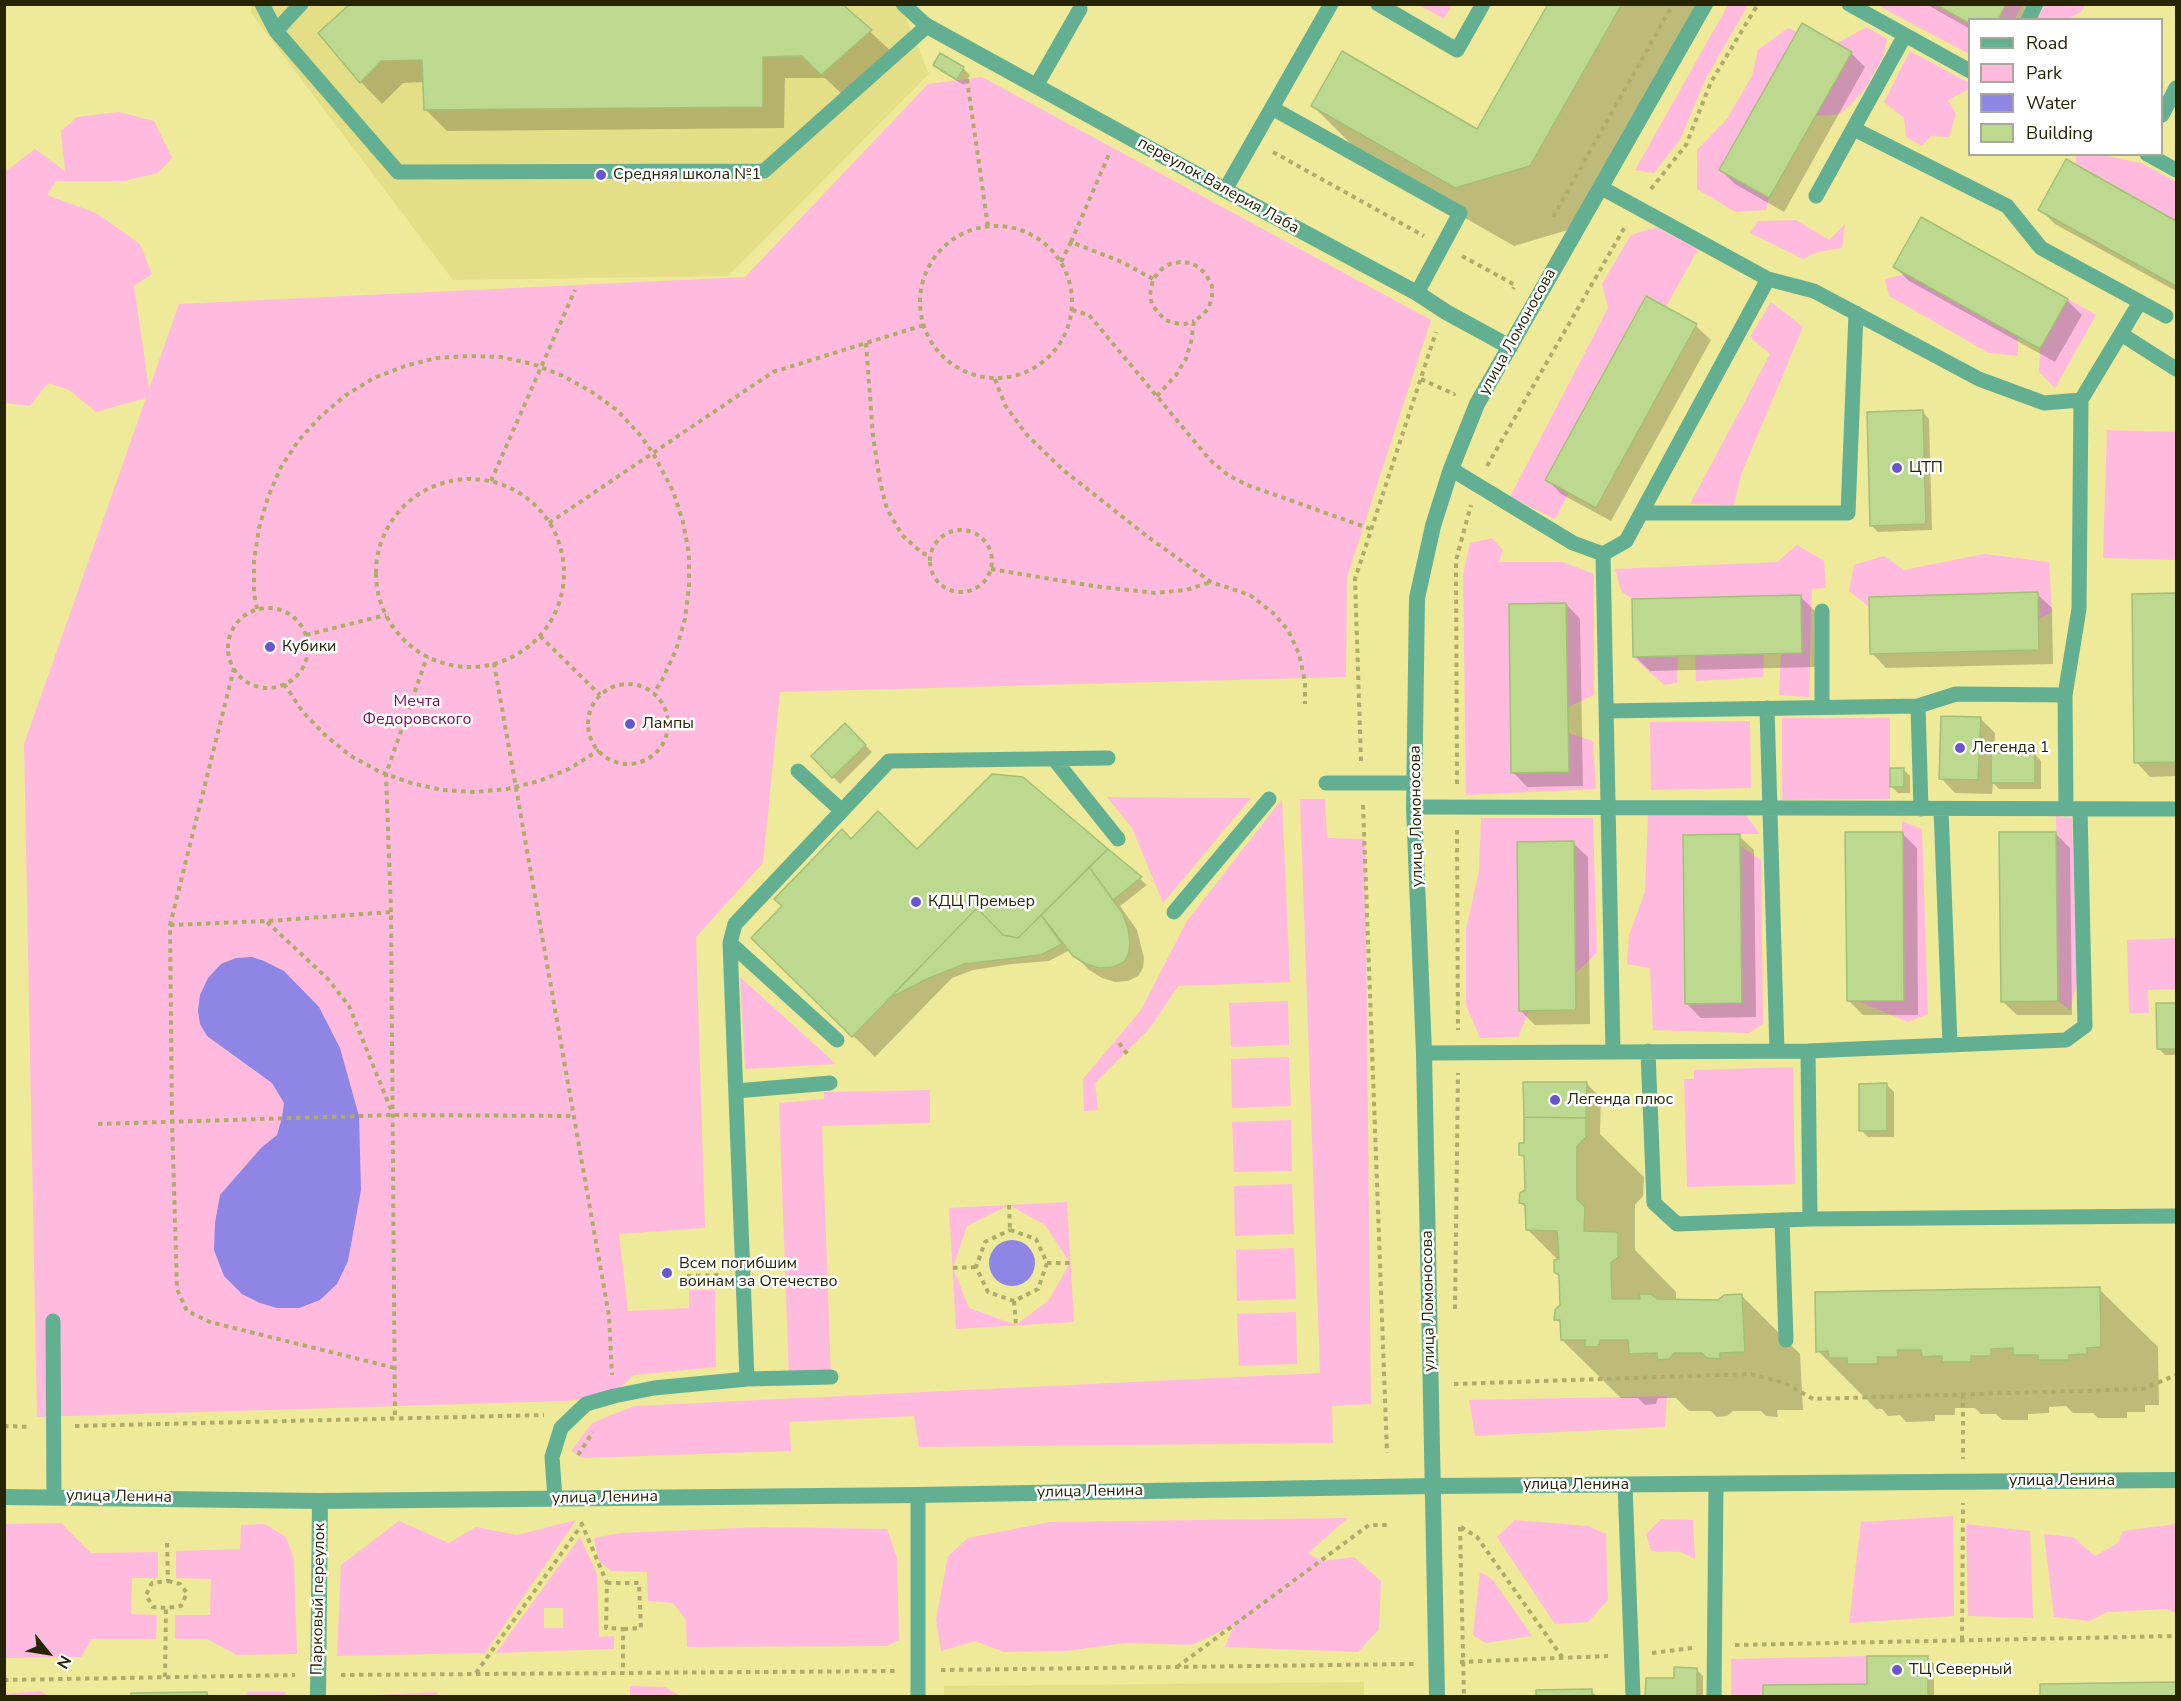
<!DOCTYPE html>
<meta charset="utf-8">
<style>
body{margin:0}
#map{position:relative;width:2181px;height:1701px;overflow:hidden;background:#eeea99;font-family:"Nunito Sans",sans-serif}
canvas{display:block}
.frame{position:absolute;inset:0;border:6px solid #262403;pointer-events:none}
.legend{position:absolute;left:1968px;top:18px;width:195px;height:138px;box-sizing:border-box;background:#fff;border:2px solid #a8a79a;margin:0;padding:8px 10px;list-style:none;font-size:18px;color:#262403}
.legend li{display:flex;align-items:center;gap:12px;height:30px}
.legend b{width:30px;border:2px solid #a8a79a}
.north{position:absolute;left:18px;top:1623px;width:60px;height:60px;-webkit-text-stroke:4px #fff;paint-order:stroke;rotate:120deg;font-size:16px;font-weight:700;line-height:24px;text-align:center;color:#262403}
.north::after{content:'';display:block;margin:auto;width:21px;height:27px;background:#262403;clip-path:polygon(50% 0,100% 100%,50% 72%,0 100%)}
</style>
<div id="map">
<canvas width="2181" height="1701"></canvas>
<div class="frame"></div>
<ul class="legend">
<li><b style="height:8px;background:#63af91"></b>Road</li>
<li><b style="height:16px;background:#ffbade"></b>Park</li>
<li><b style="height:16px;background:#8e85e4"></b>Water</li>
<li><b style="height:16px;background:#bcd98f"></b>Building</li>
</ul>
<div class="north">N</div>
</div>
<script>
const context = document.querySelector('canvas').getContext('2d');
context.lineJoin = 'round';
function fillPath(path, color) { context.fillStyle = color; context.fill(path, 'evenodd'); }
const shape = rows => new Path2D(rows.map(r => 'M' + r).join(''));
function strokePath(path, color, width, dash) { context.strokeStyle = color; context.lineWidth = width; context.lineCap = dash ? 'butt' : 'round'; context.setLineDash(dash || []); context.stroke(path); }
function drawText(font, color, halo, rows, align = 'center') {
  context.font = font + ' "Nunito Sans",sans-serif'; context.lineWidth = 5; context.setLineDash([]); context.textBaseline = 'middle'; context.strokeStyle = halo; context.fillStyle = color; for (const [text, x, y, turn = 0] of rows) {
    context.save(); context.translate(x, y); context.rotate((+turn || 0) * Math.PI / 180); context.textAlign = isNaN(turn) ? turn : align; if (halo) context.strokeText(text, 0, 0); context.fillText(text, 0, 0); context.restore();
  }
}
const built = shape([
 [251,5,911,5,905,15,929,74,728,276,453,280,251,13],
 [1364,1682,1364,1696,944,1696,944,1686]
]);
const green = shape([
 [1419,5,1452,5,1444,19],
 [1728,5,1748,5,1705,80,1680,140,1654,173,1635,170],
 [1877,5,1935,5,1969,24,1969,54],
 [2006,5,2022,5,2015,19,1998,20],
 [2045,5,2085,5,2081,12,2068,19,2036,20],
 [1867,27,1887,39,1883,57,1863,92,1841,114,1815,116,1852,52,1837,43],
 [1788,28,1797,32,1719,170,1769,198,1766,210,1735,212,1697,189,1697,150,1727,119,1752,76,1758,50],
 [1910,51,1969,83,1969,89,1948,100,1956,114,1949,137,1931,136,1922,146,1906,137,1904,118,1884,102],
 [982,77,1431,320,1347,577,1346,677,780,692,763,863,696,937,705,1228,619,1234,628,1311,689,1308,689,1290,715,1290,716,1367,634,1375,615,1392,567,1401,37,1417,24,744,146,398,96,412,69,390,48,383,30,406,5,403,4,174,6,171,35,149,65,171,61,131,77,117,119,112,154,121,172,158,158,173,124,181,56,181,47,195,96,213,140,244,152,274,134,286,149,389,179,304,745,277,928,84],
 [2076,155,2102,155,2141,163,2176,182,2176,221,2076,165],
 [1796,220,1829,240,1845,224,1842,248,1818,252,1803,259,1750,233,1758,221],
 [1656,227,1698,249,1666,307,1645,296,1545,479,1569,493,1555,519,1510,497,1608,308,1602,284,1631,235],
 [1905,274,2018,336,2018,356,1989,353,1889,296,1885,279],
 [2068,299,2096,315,2055,388,2039,372,2040,349],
 [1771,302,1803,327,1742,472,1734,505,1690,504,1770,354,1750,337],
 [2107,430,2176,432,2176,560,2103,558],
 [1492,538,1503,550,1499,562,1563,562,1594,574,1594,695,1568,707,1566,603,1509,604,1568,733,1593,741,1596,789,1466,795,1463,575,1470,543],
 [1797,545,1824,561,1826,588,1812,589,1809,697,1779,695,1781,653,1802,652,1801,595,1632,599,1621,591,1615,569,1777,562],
 [1984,554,2049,562,2052,612,2038,620,2038,592,1869,597,1869,607,1849,591,1854,565,1884,556,1904,570],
 [1764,654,1763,677,1696,681,1695,655],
 [1678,656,1677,683,1664,685,1633,657],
 [1782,718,1890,718,1890,799,1782,800],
 [1750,721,1751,788,1651,790,1650,722],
 [1107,797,1251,798,1163,903,1132,828],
 [1282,799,1290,982,1178,986,1150,1028,1095,1083,1098,1110,1084,1111,1083,1079,1141,1010,1187,921],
 [1300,799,1325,799,1327,838,1365,839,1371,1404,1332,1406,1333,1443,919,1447,914,1416,789,1422,791,1451,582,1458,571,1451,592,1423,634,1406,1320,1373],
 [1648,814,1746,815,1760,834,1683,835,1685,1004,1742,1003,1740,846,1761,860,1763,1024,1749,1033,1653,1030,1650,968,1627,964,1629,935,1645,892],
 [2056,816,2072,818,2077,983,2070,1010,2058,1001],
 [1481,818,1593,818,1597,953,1576,973,1574,841,1517,842,1519,1011,1529,1011,1518,1037,1480,1038,1466,1005,1466,929,1479,871],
 [1902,821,1922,829,1928,1014,1908,1022,1857,1001,1904,1000],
 [2176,938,2176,989,2148,990,2149,1013,2129,1013,2127,940],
 [740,977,836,1064,745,1069],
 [1288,1001,1289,1045,1231,1047,1229,1003],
 [1289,1057,1291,1106,1232,1108,1231,1059],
 [1793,1067,1795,1184,1687,1187,1684,1079,1694,1079,1694,1070],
 [930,1090,930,1123,822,1126,831,1377,789,1378,779,1103,824,1099,824,1092],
 [1291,1120,1292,1171,1234,1172,1232,1122],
 [1292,1184,1294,1234,1235,1236,1234,1186],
 [1067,1202,1074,1322,956,1329,949,1208],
 [1009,1205,1045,1225,1070,1263,1049,1300,1016,1325,969,1308,953,1268,967,1226],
 [1294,1248,1296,1299,1237,1301,1236,1250],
 [1296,1312,1297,1364,1239,1366,1237,1314],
 [1667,1396,1665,1427,1475,1436,1469,1400],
 [1953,1516,1954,1616,1849,1623,1861,1522],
 [1348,1518,1308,1553,1322,1561,1354,1557,1381,1581,1379,1629,1358,1652,1225,1647,1234,1625,1192,1645,1126,1643,1066,1651,1004,1652,975,1641,941,1651,936,1619,948,1556,968,1538,1050,1522],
 [1661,1519,1693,1520,1695,1559,1681,1552,1651,1551,1646,1534],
 [576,1520,485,1653,337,1656,341,1565,399,1521,449,1543,476,1527,517,1535],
 [1515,1520,1588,1526,1606,1534,1608,1600,1588,1622,1555,1624,1497,1537],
 [61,1523,91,1553,158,1552,158,1578,132,1578,131,1614,157,1615,156,1639,92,1639,81,1657,5,1658,5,1524],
 [265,1524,286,1537,294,1559,297,1654,237,1655,207,1639,175,1639,175,1615,210,1615,211,1579,176,1578,176,1551,240,1549,241,1525],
 [1966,1524,2030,1531,2033,1618,1968,1616],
 [2176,1524,2176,1613,2166,1609,2107,1612,2089,1621,2054,1617,2044,1534,2073,1537,2095,1556,2118,1543,2123,1531],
 [763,1527,887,1529,897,1558,899,1640,887,1646,687,1647,686,1620,673,1603,648,1601,647,1572,611,1571,598,1560,594,1538,621,1533],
 [580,1537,597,1574,599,1637,614,1636,614,1649,496,1653],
 [544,1608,563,1608,563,1628,544,1628],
 [1480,1572,1493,1580,1532,1636,1486,1643,1473,1635],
 [1867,1656,1867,1684,1763,1685,1763,1696,1731,1696,1731,1659],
 [630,1686,665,1687,680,1696,630,1696],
 [39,1691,51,1696,5,1696,5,1694],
 [246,1692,285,1692,286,1696,249,1696],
 [438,1692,435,1696,355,1696]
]);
const water = shape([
 [252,957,264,961,284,971,319,1007,340,1048,359,1116,361,1190,348,1261,337,1284,320,1300,299,1308,277,1308,260,1303,242,1294,224,1276,214,1250,215,1223,220,1195,261,1148,277,1135,282,1118,284,1103,272,1083,207,1036,200,1024,198,1011,200,995,208,978,221,964,236,958],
 '989 1263a23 23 0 1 1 46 0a23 23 0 1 1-46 0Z'
]);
const shadow = shape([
 [840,4,893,53,844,96,825,78,785,78,784,128,447,131,425,109,424,82,403,83,382,104,361,82,320,33],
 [1550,4,1714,4,1588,224,1514,246,1371,164,1313,106,1478,131],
 [1926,4,2028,4,2020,20,1970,20,1970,29],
 [1851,53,1865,67,1784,212,1735,184,1721,170],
 [941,55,963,68,970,75,964,85,942,72,935,65],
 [2067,161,2176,222,2176,291,2055,224,2040,209],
 [1895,267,2067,300,2082,315,2055,362,1909,281],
 [1646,298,1696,326,1711,340,1611,521,1561,494,1547,479],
 [1923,412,1929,419,1932,530,1878,532,1871,525],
 [2037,594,2052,608,2053,664,1886,668,1872,653],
 [2133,595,2176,595,2176,776,2150,777,2136,762],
 [1801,597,1815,611,1816,667,1650,671,1635,656],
 [1566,604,1580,619,1583,786,1527,787,1513,772],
 [1980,718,1995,733,1994,755,2034,754,2041,761,2041,789,1999,789,1993,783,1992,794,1955,793,1941,778],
 [845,725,872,752,840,784,813,756],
 [1903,769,1910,776,1910,793,1898,793,1891,786],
 [1022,779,1147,885,1120,906,1137,930,1144,958,1143,968,1138,976,1128,981,1115,982,1102,978,1089,970,1070,950,1049,961,1012,964,973,970,952,978,875,1057,775,960,851,841,917,851],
 [1902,833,1917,848,1918,1015,1863,1015,1849,1001],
 [2055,833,2070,848,2072,1015,2017,1015,2002,1001],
 [1739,836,1754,850,1756,1017,1701,1018,1686,1003],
 [1573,843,1588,857,1590,1024,1535,1025,1520,1010],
 [2158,1004,2176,1004,2176,1055,2165,1055,2158,1048],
 [1586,1083,1601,1098,1600,1134,1644,1177,1643,1196,1635,1205,1635,1250,1676,1292,1676,1301,1719,1302,1742,1296,1800,1354,1803,1410,1777,1410,1778,1417,1766,1416,1761,1411,1733,1411,1727,1416,1717,1417,1711,1411,1689,1411,1676,1398,1658,1398,1656,1404,1645,1405,1638,1398,1621,1398,1562,1340,1562,1325,1556,1319,1561,1306,1561,1277,1555,1272,1558,1260,1527,1229,1527,1209,1521,1203,1527,1191,1526,1159,1521,1154,1526,1144],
 [1887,1085,1894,1092,1894,1137,1868,1137,1861,1130],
 [2099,1289,2158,1347,2159,1405,2145,1405,2145,1412,2127,1412,2127,1418,2098,1418,2093,1413,2073,1413,2066,1406,2049,1407,2049,1413,2028,1414,2028,1420,2002,1420,1996,1414,1981,1414,1975,1408,1955,1408,1955,1415,1935,1415,1935,1421,1906,1422,1900,1415,1888,1416,1882,1409,1876,1409,1818,1351],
 [1927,1657,1934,1664,1934,1696,1764,1696,1764,1686,1869,1686],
 [1696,1669,1703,1676,1703,1696,1647,1696,1647,1679,1675,1679],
 [2176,1683,2176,1696,2041,1696,2041,1685],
 [1591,1691,1597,1696,1538,1696,1538,1692],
 [206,1693,210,1696,132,1696,132,1694]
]);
const building = shape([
 [350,4,842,4,872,30,821,75,802,56,763,57,763,107,424,110,422,60,381,61,360,83,318,33,350,4],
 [1548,4,1622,4,1530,166,1455,188,1311,106,1342,51,1477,129,1548,4],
 [1935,4,2006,4,1998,20,1970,20,1970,24,1935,4],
 [1802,23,1852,52,1769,198,1719,170,1802,23],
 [940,53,964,67,957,80,933,65,940,53],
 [2066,159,2176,221,2176,286,2038,210,2066,159],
 [1921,217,2068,299,2040,349,1893,267,1921,217],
 [1646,296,1697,324,1596,508,1545,480,1646,296],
 [1923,410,1926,524,1870,526,1867,412,1923,410],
 [2038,592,2039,650,1870,654,1869,597,2038,592],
 [2176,593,2176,762,2134,763,2132,594,2176,593],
 [1801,595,1802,653,1633,657,1632,599,1801,595],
 [1566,603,1569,772,1511,773,1509,604,1566,603],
 [1941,716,1981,717,1978,780,1939,779,1941,716],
 [845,723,866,745,832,778,811,756,845,723],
 [1991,753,2035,753,2035,783,1991,783,1991,753],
 [1890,768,1904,768,1904,787,1890,787,1890,768],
 [992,774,1023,777,1108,849,1018,938,1003,935,977,908,852,1037,751,938,782,906,774,899,842,829,851,839,878,811,917,849,992,774],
 [1845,832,1903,832,1904,1001,1847,1001,1845,832],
 [1999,832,2056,832,2058,1001,2001,1002,1999,832],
 [1740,834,1742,1003,1685,1004,1683,835,1740,834],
 [1574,841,1576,1010,1519,1011,1517,842,1574,841],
 [1108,849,1142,877,1113,900,1089,867,1108,849],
 [1089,867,1123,914,1128,928,1130,942,1129,953,1124,962,1113,967,1099,968,1086,964,1073,956,1041,915,1089,867],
 [977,908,1003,935,1018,938,1041,915,1062,944,1041,955,965,964,929,978,890,998,977,908],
 [2156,1003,2176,1003,2176,1049,2157,1049,2156,1003],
 [1523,1082,1587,1082,1586,1118,1524,1117,1523,1082],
 [1887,1083,1887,1131,1859,1131,1859,1084,1887,1083],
 [1524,1117,1586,1118,1586,1137,1577,1146,1577,1199,1585,1207,1584,1231,1618,1232,1618,1257,1611,1263,1612,1299,1640,1299,1639,1294,1651,1294,1657,1299,1718,1300,1724,1295,1742,1294,1745,1352,1720,1353,1720,1359,1707,1358,1702,1353,1674,1353,1669,1359,1657,1360,1657,1353,1629,1354,1628,1340,1600,1340,1598,1347,1585,1347,1585,1340,1561,1340,1560,1320,1554,1320,1555,1310,1560,1305,1559,1275,1554,1272,1554,1260,1559,1259,1557,1231,1526,1230,1525,1204,1519,1203,1520,1193,1525,1190,1524,1156,1519,1155,1519,1143,1524,1143,1524,1117],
 [2100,1287,2101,1347,2087,1348,2087,1354,2069,1355,2069,1360,2038,1360,2038,1355,2013,1355,2013,1348,1991,1349,1991,1356,1971,1356,1971,1362,1942,1362,1942,1356,1922,1357,1921,1350,1897,1350,1898,1357,1877,1357,1878,1364,1847,1364,1847,1358,1829,1358,1828,1351,1816,1352,1815,1292,2100,1287],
 [1867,1656,1928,1656,1928,1696,1763,1696,1763,1685,1867,1684,1867,1656],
 [1674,1667,1697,1668,1697,1696,1645,1696,1646,1678,1674,1678,1674,1667],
 [2176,1682,2176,1696,2040,1696,2040,1684,2176,1682],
 [1592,1689,1592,1696,1536,1696,1536,1690,1592,1689],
 [207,1692,207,1696,131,1696,131,1693,207,1692]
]);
const path = shape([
 [967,79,988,227],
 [1273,152,1424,236],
 [1651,189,1686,145,1711,82,1758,4],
 [1553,217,1673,4],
 '920 302a76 76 0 1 1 152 0a76 76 0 1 1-152 0Z',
 [1071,242,1110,152],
 [1462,256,1515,285,1513,289],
 [1061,262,1071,242,1122,262,1153,279],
 [1072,310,1089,315,1210,460,1228,475,1247,485,1371,529],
 [866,343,873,436,880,482,887,509,902,535,922,553,930,556],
 [995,379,1005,405,1026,434,1062,469,1148,537,1211,582,1250,595,1273,613,1288,630,1299,654,1305,682,1305,704],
 [1421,379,1454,394,1455,393],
 [1157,396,1176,375,1186,359,1191,342,1194,321,1203,315,1209,307,1212,297,1212,286,1207,276,1200,268,1191,263,1180,262,1170,264,1162,269,1153,279,1150,295,1152,305,1165,320,1175,323,1185,324,1194,321],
 [1487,466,1626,225],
 '376 573a94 94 0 1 1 188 0a94 94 0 1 1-188 0Z',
 [491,481,575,290],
 [549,523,773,372,924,325],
 '930 561a31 31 0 1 1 62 0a31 31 0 1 1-62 0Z',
 [991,569,1093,586,1155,593,1186,590,1211,582],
 '228 648a40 40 0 1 1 80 0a40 40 0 1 1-80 0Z',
 [257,609,254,593,254,561,259,528,268,497,281,467,299,440,321,416,346,395,374,378,405,366,436,358,469,356,501,357,533,364,563,376,592,392,618,411,640,435,653,453,673,491,683,522,689,554,689,587,685,619,676,650,662,680,654,693],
 [306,635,386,615],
 [540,636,600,695],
 [494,663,609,1316,612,1375],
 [234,668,170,925,172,1121,177,1289,187,1311,210,1322,395,1368],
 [284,684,303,712,326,736,351,756,380,772,411,783,442,790,475,792,507,789,539,781,569,769,599,750],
 '588 724a40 40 0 1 1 80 0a40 40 0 1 1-80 0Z',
 [1361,761,1355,579,1436,332],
 [1457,784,1456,560,1471,505],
 [1363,805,1387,1453],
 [1457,830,1458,1030],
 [391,912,386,774,427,657],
 [267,922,328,979,349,1006,392,1112],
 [170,925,267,921,391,912,395,1418],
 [1119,1043,1128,1055],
 [98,1124,393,1115,573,1116],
 [1009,1205,1010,1230],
 [1010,1230,1036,1239,1047,1263,1038,1289,1014,1301,988,1292,976,1267,985,1242,1010,1230],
 [1047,1263,1070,1263],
 [953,1268,976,1267],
 [687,1276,721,1275],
 [1014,1301,1016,1325],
 [1455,1309,1458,1073],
 [1454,1384,1751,1374,1787,1384,1813,1399,2143,1389,2176,1375],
 [1963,1394,1963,1459],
 [4,1426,31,1427],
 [75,1426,544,1415],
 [578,1455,593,1432],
 [581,1522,607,1583,606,1628,623,1629,623,1673],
 [1460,1527,1464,1696],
 [1461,1527,1477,1537,1562,1657],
 [167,1543,168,1581],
 [168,1581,180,1584,187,1593,181,1606,166,1608,153,1607,146,1595,152,1583,168,1581],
 [607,1583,639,1583,641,1628,623,1629],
 [1962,1640,1963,1503],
 [1735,1645,2176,1636],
 [1652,1653,1692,1648],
 [1460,1662,1608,1656],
 [1177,1667,1369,1525,1390,1525],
 [941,1670,1414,1664],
 [476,1673,581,1526],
 [341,1675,898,1671],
 [165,1677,166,1608],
 [4,1680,295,1675]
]);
const service = shape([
 [262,4,276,31,398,172,764,171,927,26,903,4],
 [1378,4,1457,50,1483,4],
 [1849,4,1970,71],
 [2028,20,2036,4],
 [276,31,301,4],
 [1036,86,1080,9],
 [1272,108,1460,213,1417,293],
 [2162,115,2176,88],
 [1854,129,2007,206,2041,248,2166,316],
 [2147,154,2176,170],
 [1225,190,1331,4],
 [1816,196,1905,35],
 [1768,279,1814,291,1979,379,2044,403,2081,400,2140,302],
 [2121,334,2176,369],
 [1451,469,1573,543,1603,554,1626,541,1768,279,1600,187],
 [1641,513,1848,513,1856,313],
 [1603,554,1613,1052],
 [1822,611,1822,707],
 [2065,695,2079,609,2081,400],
 [1918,706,1921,809],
 [1767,708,1777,1051],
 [1606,711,1918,706,1956,694,2065,695,2066,809],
 [1054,759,1118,839],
 [798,771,842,811],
 [1326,783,1415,783],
 [1414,807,2176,809],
 [1941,809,1950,1044],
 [1174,912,1269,799],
 [730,943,837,1040],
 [1648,1051,1654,1203,1677,1224,1810,1219,2176,1216],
 [1808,1051,1810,1219],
 [1424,1053,1808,1051,2066,1040,2085,1026,2080,809],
 [736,1091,830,1083],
 [1782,1220,1786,1340],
 [53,1321,54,1496],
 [747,1379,730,943,735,924,889,761,1108,758],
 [1625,1485,1633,1696],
 [918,1495,918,1696],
 [555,1498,552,1457,561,1428,586,1404,614,1396,654,1388,747,1379,831,1377],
 [1714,1696,1716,1485]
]);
const minor = shape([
 [927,26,1225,190,1417,293,1446,312,1510,347],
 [318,1696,320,1501],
 [1437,1696,1424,1053,1414,807,1417,598,1433,526,1451,469,1477,404,1705,4]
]);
const tertiary = shape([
 [4,1497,320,1501,918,1495,1433,1486,2176,1480]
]);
const markers = [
 [601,175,6,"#6956cf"],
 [1897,468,6,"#6956cf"],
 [270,647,6,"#6956cf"],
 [630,724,6,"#6956cf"],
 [1960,748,6,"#6956cf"],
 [916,902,6,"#6956cf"],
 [1555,1100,6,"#6956cf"],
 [667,1273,6,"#6956cf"],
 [1897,1670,6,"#6956cf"]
];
const poiNames = [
 ["Средняя школа №1",613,175],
 ["ЦТП",1909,468],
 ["Кубики",282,647],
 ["Лампы",642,724],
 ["Легенда 1",1972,748],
 ["КДЦ Премьер",928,902],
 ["Легенда плюс",1567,1100],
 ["Всем погибшим",679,1264],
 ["воинам за Отечество",679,1282],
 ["ТЦ Северный",1909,1670]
];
const streetNames = [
 ["переулок Валерия Лаба",1218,186,29],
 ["улица Ломоносова",1518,332,-61],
 ["улица Ломоносова",1417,816,-91],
 ["улица Ломоносова",1429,1301,-91],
 ["улица Ленина",2062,1481],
 ["улица Ленина",1576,1485],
 ["улица Ленина",1090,1492,-1],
 ["улица Ленина",119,1497,1],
 ["улица Ленина",605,1498,-1],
 ["Парковый переулок",319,1599,-89]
];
const parkNames = [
 ["Мечта",417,702],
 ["Федоровского",417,720]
];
fillPath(built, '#e4df87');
fillPath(green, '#ffbade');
fillPath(water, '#8e85e4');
fillPath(shadow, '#0003');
fillPath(building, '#bcd98f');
strokePath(building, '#a3bf76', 1.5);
strokePath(path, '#afac6a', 4, [4.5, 4.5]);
strokePath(service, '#63af91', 15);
strokePath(minor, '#63af91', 16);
strokePath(tertiary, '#63af91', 16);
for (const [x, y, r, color] of markers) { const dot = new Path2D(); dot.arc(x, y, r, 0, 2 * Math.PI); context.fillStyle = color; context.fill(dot); strokePath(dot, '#fff', 2); }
drawText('16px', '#262403', '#fff', poiNames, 'left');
drawText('16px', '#262403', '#fff', streetNames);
drawText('16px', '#860c5f', '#fff', parkNames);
</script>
